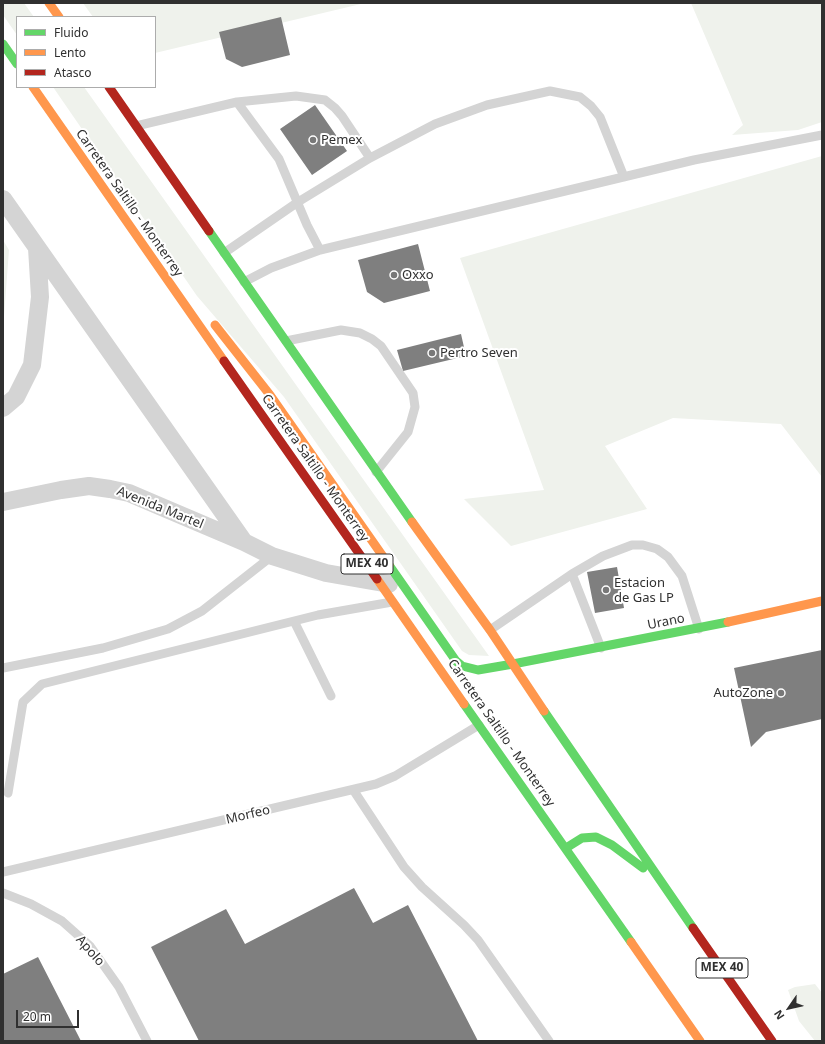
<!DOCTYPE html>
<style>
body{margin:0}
#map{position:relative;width:825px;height:1044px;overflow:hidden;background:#fff;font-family:"Noto Sans",sans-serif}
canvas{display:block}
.frame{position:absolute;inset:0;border:4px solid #303030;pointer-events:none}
.legend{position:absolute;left:16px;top:16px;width:140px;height:72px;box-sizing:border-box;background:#fff;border:1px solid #acacac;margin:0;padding:5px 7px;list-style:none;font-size:12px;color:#303030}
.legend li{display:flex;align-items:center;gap:8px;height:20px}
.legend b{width:20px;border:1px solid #acacac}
.north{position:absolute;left:769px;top:988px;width:40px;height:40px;-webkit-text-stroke:3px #fff;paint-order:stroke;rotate:236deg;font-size:11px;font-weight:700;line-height:16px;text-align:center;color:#303030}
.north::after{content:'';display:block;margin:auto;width:14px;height:18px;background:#303030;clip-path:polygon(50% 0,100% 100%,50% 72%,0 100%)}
.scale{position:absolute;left:16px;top:1010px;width:63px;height:18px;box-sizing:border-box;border:2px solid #303030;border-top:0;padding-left:5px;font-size:12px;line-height:14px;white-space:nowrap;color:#303030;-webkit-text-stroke:3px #fff;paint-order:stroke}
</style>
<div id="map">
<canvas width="825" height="1044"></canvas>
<div class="frame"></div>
<ul class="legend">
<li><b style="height:5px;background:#63d668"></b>Fluido</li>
<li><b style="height:5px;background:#ff974d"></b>Lento</li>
<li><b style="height:5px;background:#b3261e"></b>Atasco</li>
</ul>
<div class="north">N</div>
<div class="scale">20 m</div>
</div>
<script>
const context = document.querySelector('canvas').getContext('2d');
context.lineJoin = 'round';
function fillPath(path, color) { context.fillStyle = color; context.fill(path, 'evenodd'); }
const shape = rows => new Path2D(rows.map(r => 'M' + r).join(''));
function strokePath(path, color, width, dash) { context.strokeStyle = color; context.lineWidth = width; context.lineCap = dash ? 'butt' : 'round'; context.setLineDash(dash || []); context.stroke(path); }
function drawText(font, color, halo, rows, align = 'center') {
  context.font = font + ' "Noto Sans",sans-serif'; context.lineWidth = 4; context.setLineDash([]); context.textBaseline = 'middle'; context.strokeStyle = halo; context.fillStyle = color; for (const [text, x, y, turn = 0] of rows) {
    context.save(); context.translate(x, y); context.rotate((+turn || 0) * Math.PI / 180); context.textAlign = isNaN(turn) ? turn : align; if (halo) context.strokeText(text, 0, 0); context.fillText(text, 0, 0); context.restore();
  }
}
const green = shape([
 [3,3,24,3,34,17,17,17,17,35,3,15],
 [83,3,365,3,155,53,155,17,93,17],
 [691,3,822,3,822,122,798,130,732,135,743,125],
 [53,87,84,87,489,656,469,655,462,651,284,397,197,296],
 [822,156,822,477,781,424,673,418,605,446,647,509,511,546,464,499,544,490,460,258],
 [3,240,9,250,3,330],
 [815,984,822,993,822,1041,815,1041,799,1021,788,990,795,987]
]);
const building = shape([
 [281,17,290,55,242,67,226,59,219,32],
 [315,105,347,151,312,175,280,129],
 [418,244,430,291,384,303,367,292,358,260],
 [461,334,466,356,403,371,397,350],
 [617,567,624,608,595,613,587,572],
 [822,650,822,719,766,732,751,747,734,668],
 [354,888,373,923,408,905,478,1041,199,1041,151,947,226,909,245,944],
 [38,957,81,1041,3,1041,3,974]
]);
const lane = shape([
 [237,102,279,159,307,225,320,250],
 [136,126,237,102,296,96,325,100,335,108,342,116,370,158,298,202,224,253],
 [370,158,435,124,487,105,550,91,580,97,591,106,600,117,624,177],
 [244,282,271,268,320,250,694,160,822,135],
 [286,341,341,330,360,333,372,339,381,346,413,393,415,407,408,432,376,472],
 [572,574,601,648],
 [294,621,331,696],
 [490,630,572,574,603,556,632,545,643,545,657,549,668,557,682,576,699,629],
 [3,668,103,648,168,629,202,611,272,556],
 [354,791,404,867,422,887,464,925,478,940,549,1041],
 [8,793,23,702,42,684,318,615,392,602],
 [3,872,376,784,395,776,479,725],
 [3,893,31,904,62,921,90,946,119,987,147,1041]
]);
const street = shape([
 [3,199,244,542,272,556,326,573,389,584],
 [3,408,16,397,32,365,40,297,37,248],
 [3,502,61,490,89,486,110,489,129,493,157,505,244,542]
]);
const fast = shape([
 [3,44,17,64],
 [209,231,412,522],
 [389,565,456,661,462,666,478,670,513,664],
 [513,664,728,622],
 [464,704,631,942],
 [544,711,693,928],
 [566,848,582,838,596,837,612,845,643,868]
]);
const slow = shape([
 [49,3,59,17],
 [33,87,224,361],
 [215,325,270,395,389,565],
 [412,522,490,630,544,711],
 [377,579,464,704],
 [728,622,822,601],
 [631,942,700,1041]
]);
const jam = shape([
 [109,87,209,231],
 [224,361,377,579],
 [693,928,772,1041]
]);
const markers = [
 [313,140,4,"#787878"],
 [394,275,4,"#787878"],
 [432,353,4,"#787878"],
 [606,590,4,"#787878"],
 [781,693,4,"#787878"]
];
const shields = [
 [367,564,52],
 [722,968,52]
];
const shieldNames = [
 ["MEX 40",367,564],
 ["MEX 40",722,968]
];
const poiNames = [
 ["Pemex",321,140],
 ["Oxxo",402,275],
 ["Pertro Seven",440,353],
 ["Estacion",614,583],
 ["de Gas LP",614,598],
 ["AutoZone",773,693,"right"]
];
const streetNames = [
 ["Carretera Saltillo - Monterrey",129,203,55],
 ["Carretera Saltillo - Monterrey",315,468,55],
 ["Avenida Martel",160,508,22],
 ["Urano",666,622,-11],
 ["Carretera Saltillo - Monterrey",501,733,55],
 ["Morfeo",248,815,-13],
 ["Apolo",90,951,49]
];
fillPath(green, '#eff2ec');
fillPath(building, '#7f7f7f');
strokePath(lane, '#d4d4d4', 9);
strokePath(street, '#d4d4d4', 18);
strokePath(fast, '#63d668', 9);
strokePath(slow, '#ff974d', 9);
strokePath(jam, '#b3261e', 9);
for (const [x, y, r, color] of markers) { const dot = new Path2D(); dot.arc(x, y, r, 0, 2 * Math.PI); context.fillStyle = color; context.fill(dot); strokePath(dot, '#fff', 1.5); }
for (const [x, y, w] of shields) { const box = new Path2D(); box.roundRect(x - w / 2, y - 10, w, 20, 3); context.fillStyle = '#fff'; context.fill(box); strokePath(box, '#303030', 1); }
drawText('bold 12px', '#303030', null, shieldNames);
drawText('13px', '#303030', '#fff', poiNames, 'left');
drawText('13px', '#303030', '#fff', streetNames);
</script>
